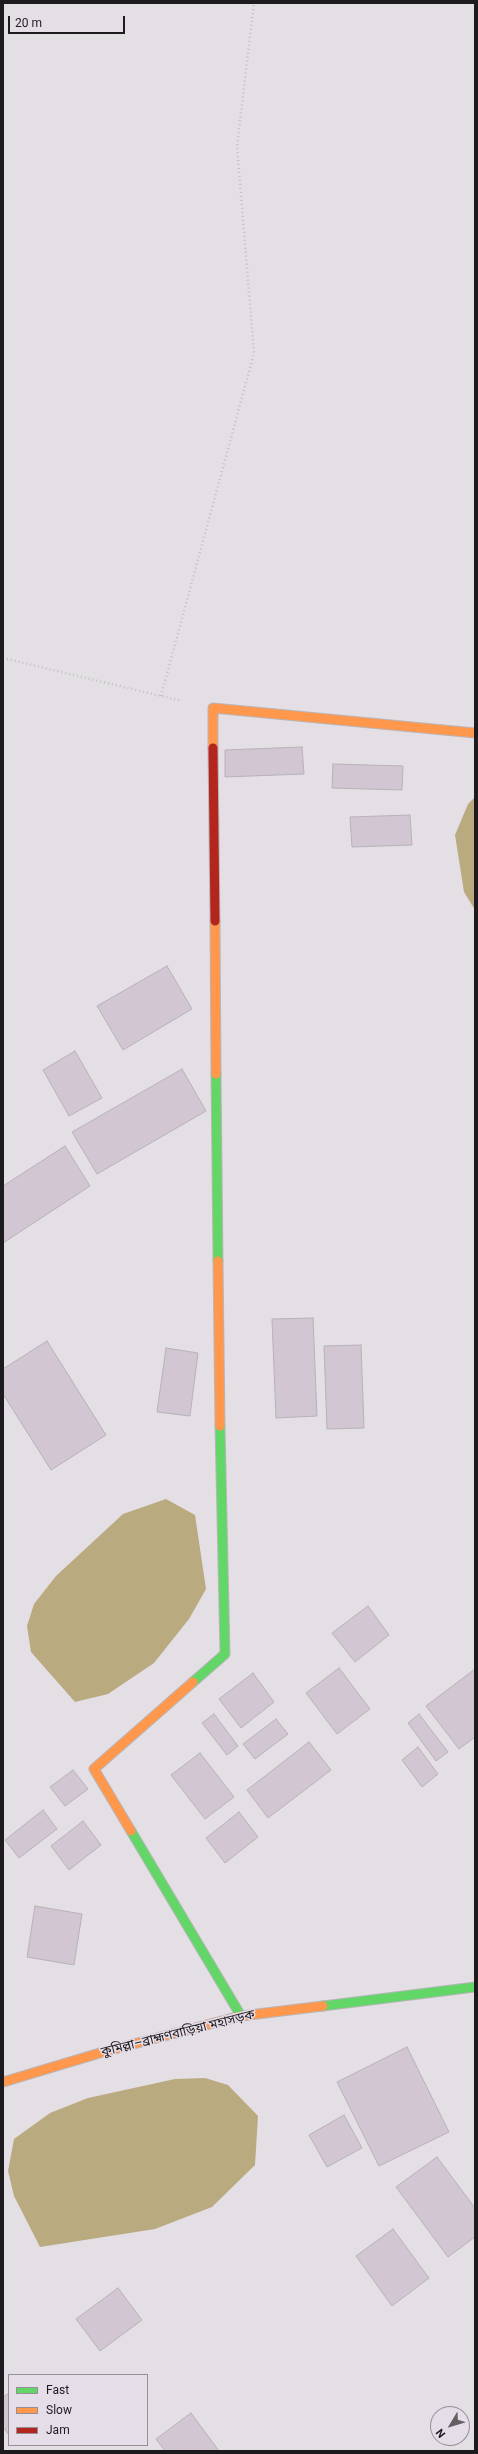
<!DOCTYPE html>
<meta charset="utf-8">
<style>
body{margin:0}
#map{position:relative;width:478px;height:2454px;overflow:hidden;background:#e4dfe5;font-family:Roboto,sans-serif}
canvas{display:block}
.frame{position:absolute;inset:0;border:4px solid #1e1b1e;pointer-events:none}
.legend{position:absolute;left:8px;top:2374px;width:140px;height:72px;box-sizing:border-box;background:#e5dde7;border:1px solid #958f97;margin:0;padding:5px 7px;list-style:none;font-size:12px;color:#1e1b1e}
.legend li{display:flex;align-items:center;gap:8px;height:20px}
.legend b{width:20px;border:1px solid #958f97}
.north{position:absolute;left:430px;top:2406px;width:40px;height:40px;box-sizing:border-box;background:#e5dde7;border:1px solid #958f97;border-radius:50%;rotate:232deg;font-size:11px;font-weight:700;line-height:16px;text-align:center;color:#1e1b1e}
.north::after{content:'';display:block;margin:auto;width:14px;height:18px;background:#636064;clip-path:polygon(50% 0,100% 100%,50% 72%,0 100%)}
.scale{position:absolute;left:8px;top:16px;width:117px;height:18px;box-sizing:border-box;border:2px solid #1e1b1e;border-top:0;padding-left:5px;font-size:12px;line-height:14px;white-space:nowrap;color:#1e1b1e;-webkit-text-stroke:3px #e5dde7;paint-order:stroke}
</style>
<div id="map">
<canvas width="478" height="2454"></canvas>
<div class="frame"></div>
<ul class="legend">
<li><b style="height:5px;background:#63d668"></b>Fast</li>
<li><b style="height:5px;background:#ff974d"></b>Slow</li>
<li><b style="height:5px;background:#b3261e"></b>Jam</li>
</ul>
<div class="north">N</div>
<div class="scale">20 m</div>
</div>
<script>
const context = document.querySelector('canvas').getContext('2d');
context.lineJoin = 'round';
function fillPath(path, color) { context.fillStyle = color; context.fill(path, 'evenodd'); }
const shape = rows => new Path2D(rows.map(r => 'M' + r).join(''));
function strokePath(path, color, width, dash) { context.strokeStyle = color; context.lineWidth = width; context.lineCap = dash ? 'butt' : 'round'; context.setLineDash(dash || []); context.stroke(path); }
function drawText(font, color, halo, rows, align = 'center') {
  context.font = font + ' Roboto,"Noto Sans Bengali",sans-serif'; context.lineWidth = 3; context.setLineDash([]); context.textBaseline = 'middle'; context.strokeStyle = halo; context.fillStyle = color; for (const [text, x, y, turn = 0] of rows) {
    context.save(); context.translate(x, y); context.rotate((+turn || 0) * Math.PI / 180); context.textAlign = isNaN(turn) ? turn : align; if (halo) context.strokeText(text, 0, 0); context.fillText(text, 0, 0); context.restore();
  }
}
const water = shape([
 [475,797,475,910,464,892,455,835,468,804],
 [166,1499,195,1515,206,1589,189,1619,154,1663,108,1694,75,1702,31,1652,27,1626,34,1604,56,1576,123,1514],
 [205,2078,228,2085,258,2116,255,2165,212,2207,155,2229,40,2247,14,2196,8,2171,14,2139,50,2113,88,2098,175,2079]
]);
const building = shape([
 [302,747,304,774,225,777,225,750,302,747],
 [333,764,403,766,402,790,332,788,333,764],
 [410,815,412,845,352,847,350,817,410,815],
 [167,966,192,1009,123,1050,97,1006,167,966],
 [75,1051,102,1098,69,1116,43,1070,75,1051],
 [182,1069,206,1111,97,1174,72,1132,182,1069],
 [65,1146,90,1186,3,1243,3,1186,65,1146],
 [313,1318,317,1416,276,1418,272,1319,313,1318],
 [47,1341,106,1435,51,1470,3,1394,3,1369,47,1341],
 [361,1345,364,1428,327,1429,324,1346,361,1345],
 [166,1348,198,1353,190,1416,157,1412,166,1348],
 [368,1606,389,1635,355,1662,332,1633,368,1606],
 [339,1668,370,1709,337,1734,306,1693,339,1668],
 [475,1669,475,1737,459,1749,426,1706,475,1669],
 [253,1673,274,1702,241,1728,219,1699,253,1673],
 [214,1714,238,1746,227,1755,202,1723,214,1714],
 [419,1714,448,1752,436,1761,408,1723,419,1714],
 [276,1719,288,1734,255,1759,243,1744,276,1719],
 [309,1742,331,1770,268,1818,247,1790,309,1742],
 [418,1747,438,1774,422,1787,402,1760,418,1747],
 [200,1753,234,1797,205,1819,171,1775,200,1753],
 [73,1770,88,1789,65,1806,50,1787,73,1770],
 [43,1810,57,1829,19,1858,5,1840,43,1810],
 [239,1812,258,1837,225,1863,206,1838,239,1812],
 [83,1821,101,1845,69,1870,51,1846,83,1821],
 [35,1906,82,1914,74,1965,27,1957,35,1906],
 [407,2047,449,2132,379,2166,337,2082,407,2047],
 [344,2115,362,2148,327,2167,309,2135,344,2115],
 [437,2157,475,2208,475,2237,448,2257,396,2187,437,2157],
 [393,2229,429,2278,392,2306,356,2256,393,2229],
 [118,2288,142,2320,100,2351,76,2319,118,2288],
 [9,2393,9,2435,3,2427,3,2397,9,2393],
 [191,2413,219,2451,165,2451,156,2439,191,2413]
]);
const path = shape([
 [3,658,182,701],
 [161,696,254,353,237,146,254,3]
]);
const fast = shape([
 [216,1074,218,1261],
 [193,1682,225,1654,220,1426],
 [131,1831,241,2016],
 [323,2006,475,1987]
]);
const slow = shape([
 [213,748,213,708,475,733],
 [215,921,216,1074],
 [218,1261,220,1426],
 [131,1831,94,1769,193,1682],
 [3,2082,103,2052,241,2016,323,2006]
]);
const jam = shape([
 [213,748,215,921]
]);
const streetNames = [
 ["কুমিল্লা–ব্রাহ্মণবাড়িয়া মহাসড়ক",178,2034,-14]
];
fillPath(water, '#baaa80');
fillPath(building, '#d1c6d2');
strokePath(building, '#b6b2b7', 1);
strokePath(fast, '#b9b6ba', 11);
strokePath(slow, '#b9b6ba', 11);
strokePath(jam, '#b9b6ba', 11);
strokePath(path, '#c1c0c2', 2.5, [1, 3]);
strokePath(fast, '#63d668', 9);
strokePath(slow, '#ff974d', 9);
strokePath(jam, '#b3261e', 9);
drawText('13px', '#1e1b1e', '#e5dde7', streetNames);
</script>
